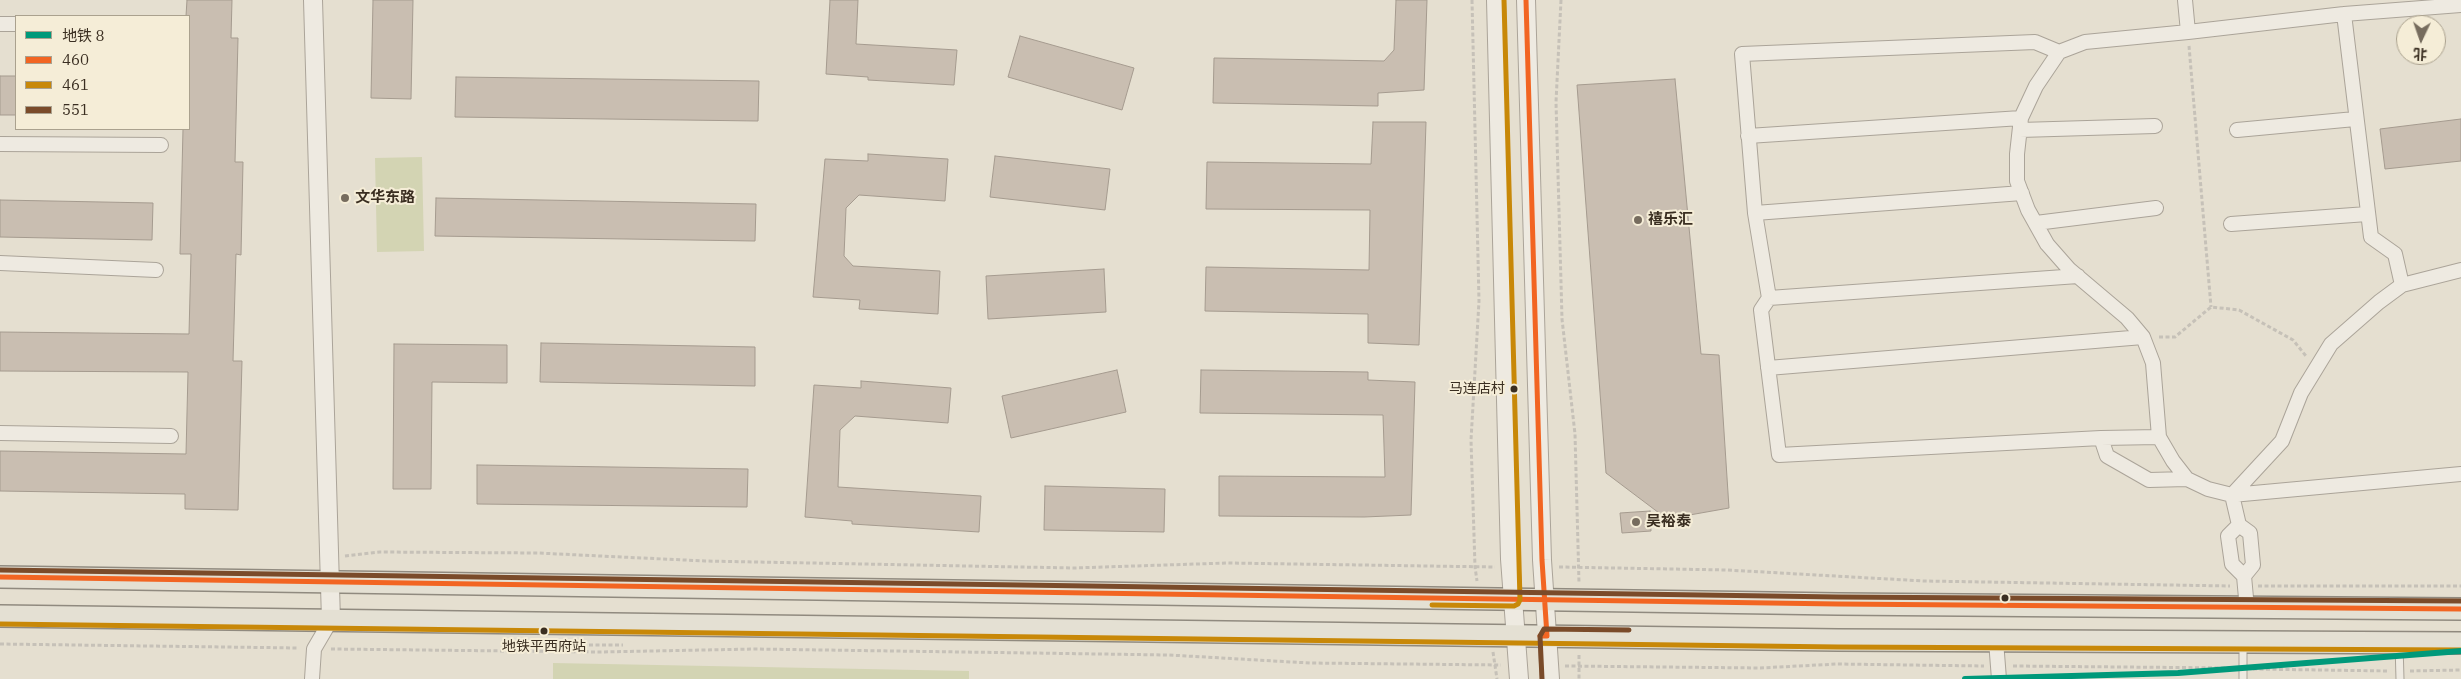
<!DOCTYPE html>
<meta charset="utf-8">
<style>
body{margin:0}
#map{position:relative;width:2461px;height:679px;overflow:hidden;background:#e5dfd0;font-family:"IBM Plex Serif","Noto Sans SC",serif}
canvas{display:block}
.legend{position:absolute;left:15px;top:15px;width:175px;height:115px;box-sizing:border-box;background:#f5edd7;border:1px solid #aaa18e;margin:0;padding:6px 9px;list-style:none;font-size:15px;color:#3a2e21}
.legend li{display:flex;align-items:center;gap:10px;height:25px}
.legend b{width:25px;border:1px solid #aaa18e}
.north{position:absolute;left:2396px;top:15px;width:50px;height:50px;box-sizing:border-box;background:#f5edd7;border:1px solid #aaa18e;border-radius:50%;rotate:183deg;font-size:14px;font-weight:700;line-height:20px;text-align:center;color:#3a2e21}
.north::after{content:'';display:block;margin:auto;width:18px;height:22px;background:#766c5e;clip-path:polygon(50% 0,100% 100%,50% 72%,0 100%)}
</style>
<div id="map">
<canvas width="2461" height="679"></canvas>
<ul class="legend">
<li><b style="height:6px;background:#00997a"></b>地铁 8</li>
<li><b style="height:6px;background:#f26522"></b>460</li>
<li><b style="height:6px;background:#c88808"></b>461</li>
<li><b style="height:6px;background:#7a4b2a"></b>551</li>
</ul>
<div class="north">北</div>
</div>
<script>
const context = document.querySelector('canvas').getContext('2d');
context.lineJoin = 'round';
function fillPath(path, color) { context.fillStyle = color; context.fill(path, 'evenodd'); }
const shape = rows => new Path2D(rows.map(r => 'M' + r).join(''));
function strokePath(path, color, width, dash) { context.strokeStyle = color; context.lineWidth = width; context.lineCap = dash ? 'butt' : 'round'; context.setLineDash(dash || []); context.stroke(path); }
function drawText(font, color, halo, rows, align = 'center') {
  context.font = font + ' "IBM Plex Serif","Noto Sans SC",serif'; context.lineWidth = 4; context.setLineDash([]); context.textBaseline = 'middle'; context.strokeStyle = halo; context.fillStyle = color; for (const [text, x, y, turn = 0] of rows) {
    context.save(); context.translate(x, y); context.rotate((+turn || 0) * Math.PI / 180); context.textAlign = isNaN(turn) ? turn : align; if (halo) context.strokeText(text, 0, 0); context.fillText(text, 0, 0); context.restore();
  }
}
const green = shape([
 [422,157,424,251,377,252,375,158],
 [553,663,969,671,969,679,553,679]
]);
const building = shape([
 [187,0,232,0,231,38,238,38,235,162,243,162,241,255,236,254,233,361,242,361,238,510,185,509,185,494,0,491,0,451,186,454,188,372,0,371,0,332,189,334,191,254,180,254,183,129,189,129,189,16,186,16,187,0],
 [373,0,413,0,411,99,371,98,373,0],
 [830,0,858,0,856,44,957,50,954,85,868,80,868,77,826,74,830,0],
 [1396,0,1427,0,1424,90,1378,93,1378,106,1213,103,1214,58,1384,61,1394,50,1396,0],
 [1020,36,1134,68,1122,110,1008,77,1020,36],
 [0,76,16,76,16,115,0,115,0,76],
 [456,77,759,81,758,121,455,117,456,77],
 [1675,79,1701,354,1719,355,1729,508,1667,519,1606,473,1577,85,1675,79],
 [2461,119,2461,161,2385,169,2380,129,2461,119],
 [1373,122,1426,122,1419,345,1368,343,1368,314,1205,311,1206,267,1369,270,1370,210,1206,209,1207,162,1371,164,1373,122],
 [868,154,948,159,945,201,859,195,846,208,844,256,853,266,940,271,938,314,859,309,860,300,813,297,825,159,868,161,868,154],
 [995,156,1110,169,1105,210,990,197,995,156],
 [436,198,756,204,755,241,435,236,436,198],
 [0,200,153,203,152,240,0,237,0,200],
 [1104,269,1106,312,988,319,986,276,1104,269],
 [541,343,755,347,755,386,540,382,541,343],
 [394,344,507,345,507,383,432,382,431,489,393,489,394,344],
 [1117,370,1126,412,1011,438,1002,396,1117,370],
 [1201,370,1368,372,1368,380,1415,382,1411,515,1364,517,1219,516,1219,476,1385,477,1383,415,1200,413,1201,370],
 [861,381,951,388,948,423,855,416,840,430,838,487,981,496,979,532,852,524,852,521,805,517,814,385,861,388,861,381],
 [477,465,748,469,747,507,477,504,477,465],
 [1045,486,1165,489,1164,532,1044,530,1045,486],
 [1650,511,1651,531,1622,533,1620,513,1650,511]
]);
const path = shape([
 [1472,0,1479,301,1471,440,1475,567,1477,581],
 [1561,0,1556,102,1562,319,1575,434,1579,583],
 [2189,46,2211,307],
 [2159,337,2175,337,2211,307,2239,310,2293,340,2306,356],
 [345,556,380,552,538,553,705,561,1073,568,1227,563,1495,567],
 [1559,567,1727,570,1924,581,2230,586],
 [2258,586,2461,586],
 [0,644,299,648],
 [576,645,623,645],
 [331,649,600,652,755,649,1169,655,1310,663,1501,665],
 [1493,652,1497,679],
 [1579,655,1579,679],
 [1565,666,1760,668,1837,664,1984,666],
 [2013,666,2231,668],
 [2253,669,2389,671],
 [2410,671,2461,670]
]);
const service = shape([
 [2399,644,2400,679],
 [2243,645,2243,679]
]);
const minor = shape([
 [2185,0,2188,32,2085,42,2059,52,2036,86,2021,118,2017,154,2017,181,2028,210,2047,244,2069,269,2127,318,2143,337,2153,363,2159,437,2173,461,2187,479,2208,489,2232,495,2461,474],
 [2344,14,2371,237,2395,254,2402,285],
 [0,24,16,24],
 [2188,32,2344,14,2461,5],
 [2020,130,2155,126],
 [2237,130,2355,119],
 [1748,136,2021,118],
 [0,144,161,145],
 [1755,213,2022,193],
 [2036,223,2156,208],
 [2231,224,2367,214],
 [0,263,156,270],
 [2078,276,1769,298,1761,310,1779,455,2101,438,2107,456,2149,480,2187,479],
 [1769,298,1755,213,1742,54,2035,42,2059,52],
 [1768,368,2143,337],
 [0,433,171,436],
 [2101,438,2159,437],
 [2239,525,2228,536,2232,564,2244,576,2247,609],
 [2244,576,2253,565,2250,533,2239,525,2232,495,2282,441,2301,393,2331,344,2379,302,2402,285,2461,270],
 [1996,641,1999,679],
 [312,679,314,649,331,620]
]);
const tertiary = shape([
 [313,0,331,620],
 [1496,0,1510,559,1519,679],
 [1526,0,1542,560,1550,679]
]);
const primary = shape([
 [0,577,1838,604,2461,609],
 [0,616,1838,640,2461,643]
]);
const bus1 = shape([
 [1526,0,1542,560,1547,636,1540,636],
 [0,577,1838,604,2461,609]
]);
const bus2 = shape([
 [1432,605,1514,606,1518,604,1520,600,1504,0],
 [0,624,1838,647,2461,650]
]);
const bus3 = shape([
 [0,570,1838,597,2461,601],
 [1542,679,1540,636,1544,629,1629,630]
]);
const metro1 = shape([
 [1965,679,2178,673,2461,651]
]);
const markers = [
 [345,198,5,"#766c5e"],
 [1638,220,5,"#766c5e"],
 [1514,389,4.5,"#3a2e21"],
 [1636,522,5,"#766c5e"],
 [2005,598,4.5,"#3a2e21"],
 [544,631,4.5,"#3a2e21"]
];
const busNames = [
 ["马连店村",1505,389],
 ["地铁平西府站",544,647,"center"]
];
const poiNames = [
 ["文华东路",355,198],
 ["禧乐汇",1648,220],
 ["吴裕泰",1646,522]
];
fillPath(green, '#d3d4b3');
fillPath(building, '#c9beb1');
strokePath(building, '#a59b8f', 1);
strokePath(service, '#aba499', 9);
strokePath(minor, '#aba499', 16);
strokePath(tertiary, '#aba499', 20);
strokePath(primary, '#908a7f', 24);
strokePath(path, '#c6c1b8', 3, [4, 2.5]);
strokePath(service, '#eeeae1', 7);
strokePath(minor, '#eeeae1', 14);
strokePath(tertiary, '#eeeae1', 18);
strokePath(primary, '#e4e0d3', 21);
strokePath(bus1, '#f26522', 5);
strokePath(bus2, '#c88808', 5);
strokePath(bus3, '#7a4b2a', 5);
strokePath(metro1, '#00997a', 6);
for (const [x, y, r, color] of markers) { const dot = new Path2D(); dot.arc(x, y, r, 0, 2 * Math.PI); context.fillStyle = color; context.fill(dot); strokePath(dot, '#f5edd7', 2); }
drawText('14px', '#3a2e21', '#f5edd7', busNames, 'right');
drawText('bold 15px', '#3a2e21', '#f5edd7', poiNames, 'left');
</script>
